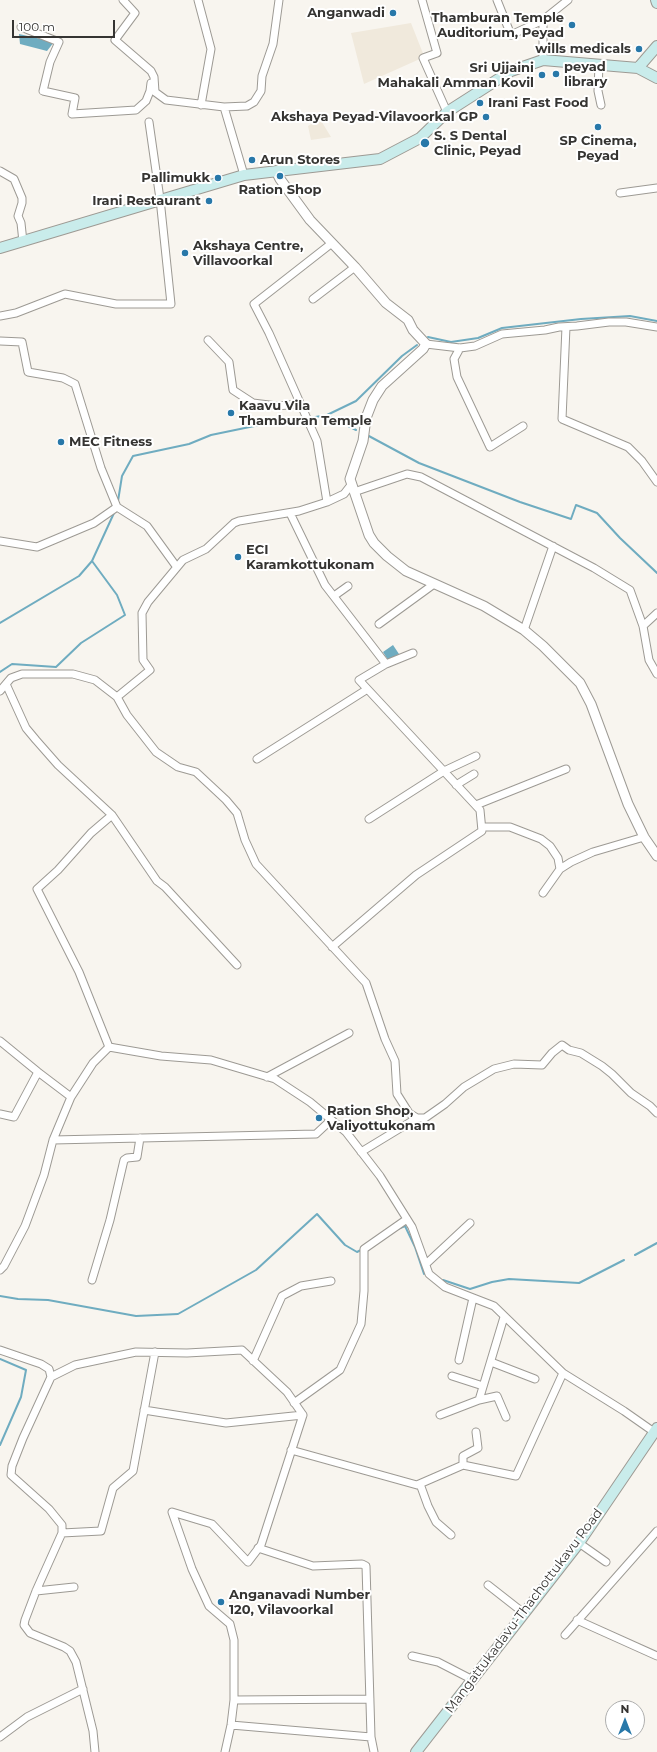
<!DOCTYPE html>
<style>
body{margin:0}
#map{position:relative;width:657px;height:1752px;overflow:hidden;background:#f8f5ef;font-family:Montserrat,sans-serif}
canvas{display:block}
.north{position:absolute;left:605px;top:1700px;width:40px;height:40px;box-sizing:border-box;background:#fff;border:1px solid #aeaead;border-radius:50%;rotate:0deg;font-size:11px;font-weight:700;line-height:16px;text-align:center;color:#353432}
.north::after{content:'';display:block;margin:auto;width:14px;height:18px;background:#2878a9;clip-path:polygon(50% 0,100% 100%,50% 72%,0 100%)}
.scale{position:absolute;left:12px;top:20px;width:103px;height:18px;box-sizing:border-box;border:2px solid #353432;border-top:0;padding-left:5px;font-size:12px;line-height:14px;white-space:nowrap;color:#353432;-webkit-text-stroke:3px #fff;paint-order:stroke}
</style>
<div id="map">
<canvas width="657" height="1752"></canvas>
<div class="north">N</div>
<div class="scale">100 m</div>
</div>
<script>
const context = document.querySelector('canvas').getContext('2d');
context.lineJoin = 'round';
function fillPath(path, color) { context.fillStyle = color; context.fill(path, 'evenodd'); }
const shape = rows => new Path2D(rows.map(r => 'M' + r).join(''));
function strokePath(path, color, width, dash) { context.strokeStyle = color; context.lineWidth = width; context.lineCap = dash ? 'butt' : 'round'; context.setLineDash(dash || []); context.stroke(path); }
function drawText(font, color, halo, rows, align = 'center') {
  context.font = font + ' Montserrat,sans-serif'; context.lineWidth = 4; context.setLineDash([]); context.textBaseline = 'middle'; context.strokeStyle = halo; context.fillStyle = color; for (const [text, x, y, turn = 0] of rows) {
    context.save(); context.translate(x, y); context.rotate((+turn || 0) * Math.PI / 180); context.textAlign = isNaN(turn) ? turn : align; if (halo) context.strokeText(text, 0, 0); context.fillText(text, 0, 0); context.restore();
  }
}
const built = shape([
 [411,23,424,56,422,58,364,84,351,33],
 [320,119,331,137,311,140,308,126]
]);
const water = shape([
 [19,34,54,42,47,51,20,44],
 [393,645,399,654,388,660,383,652]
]);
const stream = shape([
 [428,337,451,342,478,338,502,328,581,319,630,316,657,321],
 [327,415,356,401,402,356,417,345],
 [367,435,419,463,520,502,571,519,576,505,597,513,620,538,657,573],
 [118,501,122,476,133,456,189,444,211,435,269,423,298,420,327,415,356,430],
 [0,623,79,576,92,561,114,513],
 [0,672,12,664,56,667,81,643,125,615,117,595,92,561],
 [398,1229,405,1226,415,1247,424,1274],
 [635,1255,657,1243],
 [443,1280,470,1289,492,1282,509,1279,579,1283,624,1260],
 [0,1296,18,1299,48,1300,136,1316,178,1314,256,1270,317,1214,345,1245,357,1252,361,1250],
 [0,1359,26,1370,21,1397,0,1445]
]);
const minor = shape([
 [123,0,135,13,115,40,151,71,154,77,155,92,166,100,224,107,244,175],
 [198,0,211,49,201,105],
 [422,0,437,53,423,58,447,112],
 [497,0,511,35,543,20],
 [21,27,59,42,50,62,43,91,75,98,72,114,136,110,146,101,150,91,151,83],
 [543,60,543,20,568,0],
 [599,64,598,91,601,105],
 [224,107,247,106,254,102,261,91,262,76,273,44,279,0],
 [0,171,14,179,22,198,22,203,18,216,21,223,23,242],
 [620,193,657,188],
 [313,299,355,267],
 [0,316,16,313,65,294,116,304,171,304,160,199,149,122],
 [566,327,562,419,628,447,642,461,657,482],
 [208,340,229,362,233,390,253,403,277,406,299,404],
 [0,341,22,342,28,372,63,378,75,384,101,468,117,507,147,526,176,566],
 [426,344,460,348,475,346,502,334,545,330,559,327,577,326,609,322,626,322,657,327],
 [460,348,454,359,457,377,490,447,523,426],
 [354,492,407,474,421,477,594,568,630,590,643,626,649,660,657,674],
 [327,502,317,441,269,333,254,304,332,243],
 [290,513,325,585,386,664],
 [0,541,37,547,94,523,117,507],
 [334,596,348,586],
 [379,624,434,584],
 [643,626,657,613],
 [524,630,553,546],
 [6,684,26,728,36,740,58,765,112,815,157,881,165,887,237,965],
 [0,691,11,678,22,674,73,674,95,680,117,697,127,715,156,752,178,767,196,772,226,800,237,813,245,840,256,864,366,983,385,1039,395,1061,397,1094,409,1113,417,1118,425,1118,445,1104,464,1087,494,1069,514,1064,542,1065,552,1053,562,1045,569,1050,581,1053,602,1066,612,1074,631,1093,650,1106,657,1113],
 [117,697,150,670,143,660,142,613,148,602,183,560,206,549,234,523,239,521,299,511,327,502,344,494,351,485],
 [257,759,366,690],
 [456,785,474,774],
 [476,805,566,769],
 [369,819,444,771,476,756],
 [482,827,510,827,541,839,550,846,558,858,560,869],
 [543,893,560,869,571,862,593,852,644,837],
 [332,947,416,875,482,831,480,810,359,680,386,664,413,653],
 [0,1041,38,1072,71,1097,93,1063,109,1047,161,1056,211,1060,275,1079,310,1102,346,1132,380,1176,412,1227,429,1274,445,1287,494,1306,563,1373,624,1411,654,1432],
 [109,1047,79,972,37,889,58,870,91,833,112,815],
 [267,1077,349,1033],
 [0,1114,14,1117,38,1072],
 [53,1140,316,1134,331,1120],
 [361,1152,417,1118],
 [426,1264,470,1223],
 [0,1270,4,1266,25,1226,44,1175,53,1140,71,1097],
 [92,1280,110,1220,124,1160,127,1158,137,1157,140,1138],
 [0,1350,41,1364,49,1369,51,1377,23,1438,12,1466,11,1475,49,1509,62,1525,62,1533,36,1591,25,1620,24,1625,30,1633,64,1647,70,1651,76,1662,93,1731,95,1752],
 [459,1360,473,1298],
 [253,1361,282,1296,301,1286,331,1281],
 [491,1362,535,1379],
 [452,1376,483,1386],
 [51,1377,75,1365,136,1352,187,1353,242,1350,287,1392,303,1415,261,1545,248,1562,212,1524,172,1512,192,1569,209,1606,230,1624,234,1640,234,1700,231,1725,225,1752],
 [479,1400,504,1317],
 [294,1403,340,1370,361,1324,364,1291,364,1249,407,1219],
 [144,1410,226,1423,303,1415],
 [440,1415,479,1400,497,1396,506,1417],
 [291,1450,417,1485,463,1465,516,1476,563,1373],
 [463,1465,463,1456,478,1448,476,1432],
 [420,1484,428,1506,436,1522,451,1535],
 [62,1533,101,1531,113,1488,133,1471,155,1352],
 [579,1543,606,1562],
 [258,1548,313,1566,362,1564,366,1566,371,1737,374,1752],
 [488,1585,525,1614],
 [36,1591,74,1587],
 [577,1620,657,1656],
 [565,1635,657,1531],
 [412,1656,438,1662,473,1680],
 [234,1700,370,1699],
 [231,1725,371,1737],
 [0,1737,27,1717,83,1689]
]);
const tertiary = shape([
 [276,171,280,179,310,220,355,267,386,303,408,320,413,330,426,344,423,349,382,386,373,400,366,418,363,441,350,479,369,535,374,543,387,556,406,571,484,606,524,630,543,646,580,683,591,704,628,804,644,837,657,856]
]);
const secondary = shape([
 [656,0,657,3],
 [638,68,657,46],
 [0,248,244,175,380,159,420,138,447,112,511,71,543,60,638,68,657,78],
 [416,1752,579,1543,657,1428]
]);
const markers = [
 [393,13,4,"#2878a9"],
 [572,25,4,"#2878a9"],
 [639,49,4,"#2878a9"],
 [556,74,4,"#2878a9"],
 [542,75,4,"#2878a9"],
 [480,103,4,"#2878a9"],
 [486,117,4,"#2878a9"],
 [598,127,4,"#2878a9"],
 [425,143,5,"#2878a9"],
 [252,160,4,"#2878a9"],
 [280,176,4,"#2878a9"],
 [218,178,4,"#2878a9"],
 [209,201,4,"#2878a9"],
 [185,253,4,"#2878a9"],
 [231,413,4,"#2878a9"],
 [61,442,4,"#2878a9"],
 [238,557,4,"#2878a9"],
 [319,1118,4,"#2878a9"],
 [221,1602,4,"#2878a9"]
];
const poiNames = [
 ["Anganwadi",385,13,"right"],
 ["Thamburan Temple",564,18,"right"],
 ["Auditorium, Peyad",564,33,"right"],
 ["wills medicals",631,49,"right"],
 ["peyad",564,67],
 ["library",564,82],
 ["Sri Ujjaini",534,68,"right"],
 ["Mahakali Amman Kovil",534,83,"right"],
 ["Irani Fast Food",488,103],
 ["Akshaya Peyad-Vilavoorkal GP",478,117,"right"],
 ["S. S Dental",434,136],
 ["Clinic, Peyad",434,151],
 ["SP Cinema,",598,141,"center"],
 ["Peyad",598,156,"center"],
 ["Arun Stores",260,160],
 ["Pallimukk",210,178,"right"],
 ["Ration Shop",280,190,"center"],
 ["Irani Restaurant",201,201,"right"],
 ["Akshaya Centre,",193,246],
 ["Villavoorkal",193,261],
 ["Kaavu Vila",239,406],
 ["Thamburan Temple",239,421],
 ["MEC Fitness",69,442],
 ["ECI",246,550],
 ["Karamkottukonam",246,565],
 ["Ration Shop,",327,1111],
 ["Valiyottukonam",327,1126],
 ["Anganavadi Number",229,1595],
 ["120, Vilavoorkal",229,1610]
];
const streetNames = [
 ["Mangattukadavu-Thachottukavu Road",524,1611,-53]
];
fillPath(built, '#f0e9dc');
fillPath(water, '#6facc0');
strokePath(stream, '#6facc0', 2);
strokePath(minor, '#9d9a94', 9);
strokePath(tertiary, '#9d9a94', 11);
strokePath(secondary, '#9d9a94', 12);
strokePath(minor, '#fff', 7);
strokePath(tertiary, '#fff', 9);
strokePath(secondary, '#c9eceb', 10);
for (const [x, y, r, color] of markers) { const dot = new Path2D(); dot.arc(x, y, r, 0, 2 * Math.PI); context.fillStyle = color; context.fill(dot); strokePath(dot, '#fff', 1.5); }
drawText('bold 13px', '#353432', '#fff', poiNames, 'left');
drawText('13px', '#353432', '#fff', streetNames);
</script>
